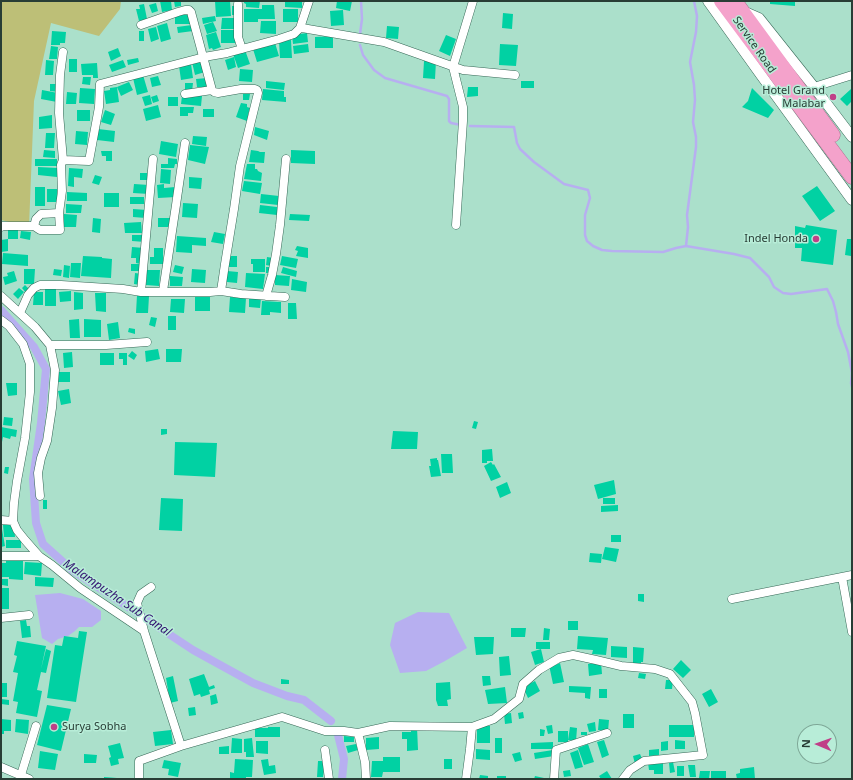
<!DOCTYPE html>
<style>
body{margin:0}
#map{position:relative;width:853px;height:780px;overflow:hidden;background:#abe0cb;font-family:"Noto Sans",sans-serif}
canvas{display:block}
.frame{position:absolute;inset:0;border:2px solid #283d35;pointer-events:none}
.north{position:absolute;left:797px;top:724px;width:40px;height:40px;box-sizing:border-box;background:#b8edd8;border:1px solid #7ea797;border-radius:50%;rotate:272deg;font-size:11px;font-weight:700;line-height:16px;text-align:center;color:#283d35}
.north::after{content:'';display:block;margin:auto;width:14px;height:18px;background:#c03f88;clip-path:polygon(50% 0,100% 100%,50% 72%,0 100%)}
</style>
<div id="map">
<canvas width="853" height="780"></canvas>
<div class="frame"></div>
<div class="north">N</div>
</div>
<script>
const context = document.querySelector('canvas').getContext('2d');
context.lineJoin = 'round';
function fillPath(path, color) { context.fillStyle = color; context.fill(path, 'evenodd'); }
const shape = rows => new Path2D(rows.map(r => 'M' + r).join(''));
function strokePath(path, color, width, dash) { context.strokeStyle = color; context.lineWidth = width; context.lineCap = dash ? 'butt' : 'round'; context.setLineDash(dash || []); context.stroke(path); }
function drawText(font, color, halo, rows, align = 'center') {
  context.font = font + ' "Noto Sans",sans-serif'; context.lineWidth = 3; context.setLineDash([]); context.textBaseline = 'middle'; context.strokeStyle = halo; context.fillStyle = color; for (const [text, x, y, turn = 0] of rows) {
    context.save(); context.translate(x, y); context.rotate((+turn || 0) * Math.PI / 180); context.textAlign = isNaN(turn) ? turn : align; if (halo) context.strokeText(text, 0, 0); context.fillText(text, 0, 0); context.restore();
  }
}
const green = shape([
 [1,1,121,1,120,9,99,36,51,23,34,101,29,227,1,220]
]);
const water = shape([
 [60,593,83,599,101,611,101,620,92,627,79,627,75,631,68,636,58,639,52,644,42,638,35,595],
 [418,612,449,613,467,648,445,661,426,671,400,673,390,645,395,623]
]);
const stream = shape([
 [360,34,362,19,361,1],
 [360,45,363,55,374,70,385,78,447,96,449,99,449,121,451,123,461,125],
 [470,126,514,127,517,143,520,149,534,162,564,184,588,190,590,198,585,215,585,235,587,241,593,246,602,250,612,251,663,252,676,248,686,246,734,254,750,258,769,277,774,287,783,293,791,294,827,289,833,301,836,312,838,324,848,352,852,373],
 [686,246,688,227,687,215,696,147,696,137,693,122,695,100,694,85,690,62,696,32,697,16,694,1],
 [852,373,851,383,852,387]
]);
const canal = shape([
 [1,310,34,347,46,369,41,423,33,479,36,523,43,544,72,570,193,650,253,683,287,696,304,700,331,721],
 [338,735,344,759,342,779]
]);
const building = shape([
 [160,1,171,1,172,10,162,12],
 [174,1,181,1,181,6,175,7],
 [215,1,230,1,231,16,216,17],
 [244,1,260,1,259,8,246,7,246,4,244,3],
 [285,1,302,1,302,8,285,7],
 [337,1,352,1,350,11,336,8],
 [770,1,795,1,795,6,770,4],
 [156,3,158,11,152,13,149,5],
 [144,4,147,19,139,21,136,9,140,9,139,5],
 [262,5,274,5,275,19,258,19,258,22,244,22,244,9,262,9],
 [232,6,237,6,236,15,232,15],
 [283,9,298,9,298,22,283,22],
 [343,10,344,25,331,26,330,11],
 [503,13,513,14,512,29,502,28],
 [175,15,191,15,191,24,175,24],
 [215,16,216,21,203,24,202,18],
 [222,18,236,18,235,29,221,29],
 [261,21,276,21,276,34,260,33],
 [213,22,217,31,207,34,204,25],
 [167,23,171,39,161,42,157,26],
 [192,25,193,31,178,33,177,27],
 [387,26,399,27,398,39,386,38],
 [156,27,159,39,151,42,148,29],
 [221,30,238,30,238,43,221,43],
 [52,31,66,32,65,43,60,43,60,45,51,45],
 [139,31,144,31,144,41,139,41],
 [216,32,221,47,213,50,212,48,209,49,206,35],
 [307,33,308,42,293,44,292,35],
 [446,35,456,39,450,56,439,51],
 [333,36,333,48,315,48,315,37],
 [291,40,292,58,280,58,279,41],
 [275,43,279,56,257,62,253,49],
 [308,44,309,52,294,54,293,46],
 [500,44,518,45,516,66,499,65],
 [51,46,58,47,57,59,49,59],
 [118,48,121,56,111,61,108,52],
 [245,50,250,64,238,68,233,54],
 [234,57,236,67,228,70,225,60],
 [138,58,139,62,128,65,127,60],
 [69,59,77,59,77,72,69,72],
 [202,59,205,72,195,75,192,62],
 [46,60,54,61,53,75,45,75],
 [123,60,126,67,112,72,109,65],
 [424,61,436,61,435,79,423,78],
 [97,63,98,78,93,78,93,75,82,75,81,64],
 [191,64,193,78,181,80,179,66],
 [240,69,253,70,252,82,239,81],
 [143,75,148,92,137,95,133,78],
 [158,76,161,85,152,87,150,78],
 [83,77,91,77,90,85,82,84],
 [207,78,208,87,197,87,196,79],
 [266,81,285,83,284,90,266,88],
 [521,81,534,81,534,88,521,88],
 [129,82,133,90,121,96,117,87],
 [185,83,193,83,192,92,185,92],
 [50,84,60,84,59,92,50,91],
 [117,87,119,102,106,104,104,91,110,90,110,88],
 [468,87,478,87,478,96,467,97],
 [80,88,95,89,94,104,79,103],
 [752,88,774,110,768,118,742,107,748,101],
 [263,89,284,91,284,97,286,97,286,102,262,100],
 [851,89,852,90,852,101,847,106,840,99],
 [42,90,58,93,57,102,41,99],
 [67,92,77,93,76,104,66,104],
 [243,94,250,94,249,100,243,100],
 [150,95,152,104,145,106,142,97],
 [157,95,159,101,153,103,151,97],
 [182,96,202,96,201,106,181,104],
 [168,97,178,97,178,106,168,106],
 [241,103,247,104,247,107,250,108,248,115,249,116,247,121,236,117],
 [158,105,161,117,146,121,143,109],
 [180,107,194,107,193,113,188,113,188,116,180,116],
 [203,109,214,109,214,117,203,117],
 [77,110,90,110,90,121,77,121],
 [105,110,115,114,111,125,101,122],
 [52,115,52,128,39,129,39,117],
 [255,127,269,131,267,140,254,135],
 [98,129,115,131,114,142,97,140],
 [76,131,88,132,87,145,75,144],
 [46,133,55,133,54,148,45,148],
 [193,136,207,137,206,146,192,144],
 [161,141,178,144,176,157,159,154],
 [190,145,209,147,205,164,188,160],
 [44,150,55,151,55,158,43,157],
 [251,150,258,151,260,152,265,152,264,163,249,162],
 [291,150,315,151,315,164,291,163],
 [101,151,112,151,112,161,106,161,106,156,102,156],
 [168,158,177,159,177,164,175,164,174,168,161,168,161,164,168,164],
 [35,159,57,159,57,166,35,166],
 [247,164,255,164,255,169,257,169,258,171,262,173,261,181,244,179],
 [38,167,58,168,57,177,38,175],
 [69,168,83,169,82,178,74,177,74,187,68,186],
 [161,169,171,170,170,184,160,183],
 [140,173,147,173,147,180,140,180],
 [95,175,102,177,99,185,92,183],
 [189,177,202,178,201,189,189,188],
 [244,181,262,183,260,194,242,191],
 [134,184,149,185,149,194,133,193],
 [164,184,164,188,175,187,176,197,158,198,157,185],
 [817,186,835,211,820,221,802,196],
 [35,187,45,187,45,206,35,206],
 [47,189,57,189,57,202,47,202],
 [67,192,87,193,87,201,67,201],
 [104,193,119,193,119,207,104,207],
 [261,194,279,196,278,205,260,203],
 [130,197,144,197,144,204,130,204],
 [183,203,198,204,197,218,182,217],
 [66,204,82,205,81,213,66,213],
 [260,205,277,207,277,215,259,213],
 [133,209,147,210,146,218,133,217],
 [64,214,77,215,76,227,63,227],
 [290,214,310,215,309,221,289,220],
 [93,218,101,219,100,233,92,232],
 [158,218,170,218,170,227,158,227],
 [141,222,142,233,125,233,124,223],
 [806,225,837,230,833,265,801,261,802,248,795,248,795,226,805,228],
 [8,229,18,230,18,239,8,239],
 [21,231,31,232,30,240,20,238],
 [214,232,225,234,223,244,211,242],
 [132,235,145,235,145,242,132,241],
 [177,236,206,238,206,246,192,245,192,253,176,252],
 [8,239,8,251,1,252,1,240],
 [847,239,852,239,851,256,845,255],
 [297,246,308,248,308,258,296,256,298,251,295,250],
 [132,247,144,248,142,271,131,271,131,264,140,264,136,263,136,258,131,258],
 [154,248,163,248,163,264,150,264,150,257,154,257],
 [3,253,28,255,28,266,2,264],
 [83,256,102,257,102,258,112,259,111,278,81,276],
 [229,256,237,256,237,267,229,267],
 [282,256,298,259,296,268,280,265],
 [267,257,273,258,271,266,266,265],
 [251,259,265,259,265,272,253,272,253,264,251,264],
 [71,263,81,263,80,278,70,277],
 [64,265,70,266,69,278,63,277],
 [175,265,184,267,182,274,173,272],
 [266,267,269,267,269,273,266,273],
 [283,267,297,271,296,277,281,273],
 [24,269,35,269,34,284,24,284],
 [54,269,62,270,61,276,53,275],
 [192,269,206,270,205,283,191,282],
 [147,270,160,270,159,286,146,285],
 [14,271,17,281,5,285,3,277,8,276,7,273],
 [227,271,238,272,237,283,227,282],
 [135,273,142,274,140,285,134,284],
 [246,273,265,274,263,289,245,287],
 [275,275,290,276,289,286,275,285],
 [170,276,183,277,182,286,170,286],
 [292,279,307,282,306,292,291,290],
 [25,285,30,290,26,293,22,288],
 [45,287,56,287,56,306,45,306],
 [19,288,24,292,18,299,13,294],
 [71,291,71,301,60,302,59,292],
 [34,292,43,292,43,305,33,305],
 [74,292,83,293,83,309,74,310],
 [95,293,106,293,106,312,96,311],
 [137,295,149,296,148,313,136,313],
 [195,297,210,297,210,311,195,311],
 [230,297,246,298,245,313,229,312],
 [249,297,261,298,260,308,249,307],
 [171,299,185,299,184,313,170,312],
 [262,301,281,302,281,313,270,312,270,315,261,315],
 [288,303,296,303,297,319,288,319],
 [168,316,176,316,176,330,168,330],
 [151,317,157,318,155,327,149,325],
 [79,319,80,338,70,338,69,320],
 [84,319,101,320,101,337,84,337],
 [118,322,120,338,109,340,107,324],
 [129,328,135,329,135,334,128,332],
 [158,349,160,359,146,362,145,351],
 [166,349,182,349,181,362,166,362],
 [132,351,137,355,134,360,128,356],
 [72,352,73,367,64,368,63,353],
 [100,353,114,353,114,365,100,365],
 [119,353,127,353,127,365,123,365,123,359,119,359],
 [58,372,70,372,70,382,58,382],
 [6,383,17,383,17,395,8,396],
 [69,389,71,403,61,405,58,391],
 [4,417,13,418,12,426,3,425],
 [474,421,478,422,476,429,472,428],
 [1,427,17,430,16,437,11,436,10,439,3,437,2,442,1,442],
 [161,429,167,429,167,434,161,435],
 [393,431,418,432,417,449,391,449],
 [175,442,217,443,215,477,174,475],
 [492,449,493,461,487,461,487,463,482,463,482,450],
 [441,454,452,454,453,473,442,473],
 [437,458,437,460,438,460,441,476,431,477,429,466,431,466,430,459],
 [491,462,493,465,494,464,501,477,491,481,484,466],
 [5,467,9,467,8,474,4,473],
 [614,480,616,494,598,499,594,485],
 [507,482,511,493,500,498,496,487],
 [161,498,183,499,182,531,159,530],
 [603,498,615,498,615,504,603,504],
 [43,500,47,500,47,509,43,509],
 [618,505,618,511,601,512,601,506],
 [3,525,14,525,15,537,4,537],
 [1,529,2,529,5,546,1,547],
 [611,535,621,535,621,542,611,542],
 [6,540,21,540,21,548,6,548],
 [605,547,619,549,616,562,602,559],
 [590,553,602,554,601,563,589,562],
 [6,561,23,561,23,580,9,579,9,577,1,577,1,563,6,563],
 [25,562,42,563,41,576,24,574],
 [35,577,54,578,53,587,35,586],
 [2,579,8,579,8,586,2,585],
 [1,588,9,588,9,609,1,609],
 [638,594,644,594,644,602,638,601],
 [26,620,27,626,30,626,31,637,22,638,20,621],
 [568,621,578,621,578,630,568,630],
 [511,628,526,628,525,637,511,637],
 [544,628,550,629,549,640,543,640],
 [79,631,87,632,76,702,47,698,55,645,62,646,64,636,78,638],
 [578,636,608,638,606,655,592,654,593,650,577,649],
 [474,637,494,637,493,654,476,655],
 [17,641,46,646,41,669,46,649,51,651,46,673,41,672,37,690,42,691,37,717,16,713,18,702,13,701,18,673,13,672,17,656,14,655],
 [536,642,550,642,550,649,536,649],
 [611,646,627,647,627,658,611,657],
 [633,647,644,648,643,662,641,662,641,665,633,664],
 [541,649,544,662,535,665,531,652],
 [509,656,511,675,500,676,499,657],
 [681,660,691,670,683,678,673,669],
 [601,662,602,674,589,676,588,664],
 [555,663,555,665,560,663,564,682,553,684,549,665],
 [639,673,646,674,645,679,638,678],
 [204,674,209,687,214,685,215,688,209,690,210,694,201,697,200,694,194,696,189,679],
 [173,676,178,701,170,703,166,678],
 [482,676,490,676,491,685,483,686],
 [281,679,289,680,289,684,281,684],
 [666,680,673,680,672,689,665,689],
 [535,681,540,691,528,698,523,687],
 [450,682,451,699,447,700,448,706,438,706,436,700,436,683],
 [1,683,7,683,7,697,1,697],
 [569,686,591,687,590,699,585,698,585,693,569,692],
 [505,687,507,703,488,704,485,690],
 [599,689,607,689,607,698,599,698],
 [711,689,718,702,709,707,702,694],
 [216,694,218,703,211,705,210,696],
 [1,699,9,700,9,705,1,704],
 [47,705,71,709,61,751,37,745],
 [195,707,196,715,189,716,188,708],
 [523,712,524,718,519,719,518,713],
 [511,713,512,723,505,724,504,714],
 [623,714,634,714,634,728,623,728],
 [1,719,11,720,11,731,4,731,4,734,1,734],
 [16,719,29,720,28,734,15,732],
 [599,719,609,720,608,731,598,730],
 [595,722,596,731,589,732,587,724],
 [552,725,553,733,548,734,546,726],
 [669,725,694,725,694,737,669,737],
 [477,726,490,726,490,743,477,743],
 [268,727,280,727,280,737,255,737,255,728,268,728],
 [417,727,418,750,407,751,407,739,402,739,402,732,411,732,411,728],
 [570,727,577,728,576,741,568,740],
 [540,729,545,730,544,736,540,736],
 [171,730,173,744,155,746,153,732],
 [558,731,568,731,568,742,558,742],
 [581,732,587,732,587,735,581,735],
 [344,736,354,737,354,742,344,742],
 [379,737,379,749,366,750,366,738],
 [232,738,242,739,242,753,231,753],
 [252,738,254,757,246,757,246,752,244,752,244,739],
 [495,738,502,738,502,753,495,753],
 [604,740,609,755,602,758,597,742],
 [675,740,685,741,685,749,675,749],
 [256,741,268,741,268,754,256,753],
 [668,741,668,750,661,751,661,742],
 [553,742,553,749,531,749,531,743],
 [120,743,124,758,118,759,119,764,111,766,109,758,111,757,108,746],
 [356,744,358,750,348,753,346,746],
 [588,744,594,762,584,765,578,748],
 [229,746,229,754,219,754,219,747],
 [476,749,490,750,490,760,476,759],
 [659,749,659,755,649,756,649,750],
 [553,750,554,756,535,759,534,753],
 [578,750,583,767,575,769,570,753],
 [40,751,58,754,55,770,38,768],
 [520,752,522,760,515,762,512,754],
 [84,754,97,755,96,763,84,763],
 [640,754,643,761,635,764,633,756],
 [383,757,400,757,400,772,383,772,382,777,371,777,372,761,383,761],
 [235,759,253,760,252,777,246,777,246,779,230,779,230,772,234,773],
 [268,759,269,766,275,765,276,773,264,775,261,760],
 [444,759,452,759,452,769,444,769],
 [164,760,181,763,178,777,168,775,169,769,162,768],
 [318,761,325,761,323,777,317,777],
 [673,762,675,772,670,773,669,763],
 [648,763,663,763,663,774,654,774,654,770,649,770],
 [688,765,695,765,696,777,690,777],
 [677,766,684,766,684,776,677,776],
 [754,767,755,779,737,779,736,774,740,773,740,769],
 [570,770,571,776,564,777,563,771],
 [607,771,612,779,601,779,599,776],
 [700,771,710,771,709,779,699,778],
 [711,771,726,771,726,779,711,779],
 [480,775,488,776,488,779,479,779],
 [497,776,506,776,506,779,497,779],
 [535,776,544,778,544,779,534,779],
 [104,777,117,778,117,779,104,779]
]);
const minor = shape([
 [238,4,238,37,242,49],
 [141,25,178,12,185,10,189,10,191,12,212,90,214,92,218,93,241,89,255,89,257,90,258,93,240,166,234,209,225,264,221,291],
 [300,28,302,28,384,42,463,70,515,75],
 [814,87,852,75],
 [185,94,212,90],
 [63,160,89,161,99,107,100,84,204,57,227,53,279,39,294,34,300,28,309,1],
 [456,225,463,121,463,107,453,67,473,1],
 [34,226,36,219,41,214,59,213],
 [1,227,1,226,34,226,40,230,60,230,59,213,62,191,61,165,63,160,59,113,60,75,63,52],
 [163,291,176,205,185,143],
 [141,292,153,159],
 [1,296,35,327,50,345,55,370,52,408,47,441,41,458,38,473,40,496],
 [266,296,272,275,276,254,280,225,286,159],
 [20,313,28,295,34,288,40,285,61,285,123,289,141,292,210,292,221,291,241,294,285,297],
 [1,320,9,326,23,344,30,364,30,392,25,438,17,481,14,503,13,521,17,530,25,540,39,556,52,565,80,588,144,631],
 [50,345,106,345,147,342],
 [1,520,13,521],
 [1,556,39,556],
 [842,577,852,632],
 [732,599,852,575],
 [1,618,29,615],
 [358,733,365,762,366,779],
 [181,746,282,717,325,731,344,731,358,733,390,726,472,727],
 [325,750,329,779],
 [1,767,29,779],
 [21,775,36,726],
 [139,779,139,761,181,746,144,631,137,603,141,594,151,587],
 [466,779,470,749,472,727,494,719,519,699,523,684,539,670,559,658,573,655,596,660,621,666,655,669,670,674,692,702,695,713,703,755,644,761,630,770,623,779],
 [554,779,556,750,607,733]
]);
const tertiary = shape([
 [708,1,761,75,852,200],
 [743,11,759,18,814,87,852,137]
]);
const trunk = shape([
 [721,1,852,177],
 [735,1,833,135]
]);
const markers = [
 [833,97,4,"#c03f88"],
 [816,239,4,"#c03f88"],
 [54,727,4,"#c03f88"]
];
const streetNames = [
 ["Service Road",754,45,55]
];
const poiNames = [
 ["Hotel Grand",825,91],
 ["Malabar",825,104],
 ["Indel Honda",808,239],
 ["Surya Sobha",62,727,"left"]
];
const waterNames = [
 ["Malampuzha Sub Canal",117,598,34]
];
fillPath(green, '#bdbf77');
fillPath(water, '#b7aff0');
strokePath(stream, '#b7aff0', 2.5);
strokePath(canal, '#b7aff0', 8);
fillPath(building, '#01d1a3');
strokePath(minor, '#376857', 9);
strokePath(tertiary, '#376857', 11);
strokePath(trunk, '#ab708e', 15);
strokePath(minor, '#fff', 8);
strokePath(tertiary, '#fff', 10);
strokePath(trunk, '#f4a2cb', 14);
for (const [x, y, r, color] of markers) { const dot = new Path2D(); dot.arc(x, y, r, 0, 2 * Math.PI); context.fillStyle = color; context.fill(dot); strokePath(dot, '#b8edd8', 1.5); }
drawText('11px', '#283d35', '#b8edd8', streetNames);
drawText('11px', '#283d35', '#b8edd8', poiNames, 'right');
drawText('italic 12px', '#311270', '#b8edd8', waterNames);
</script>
